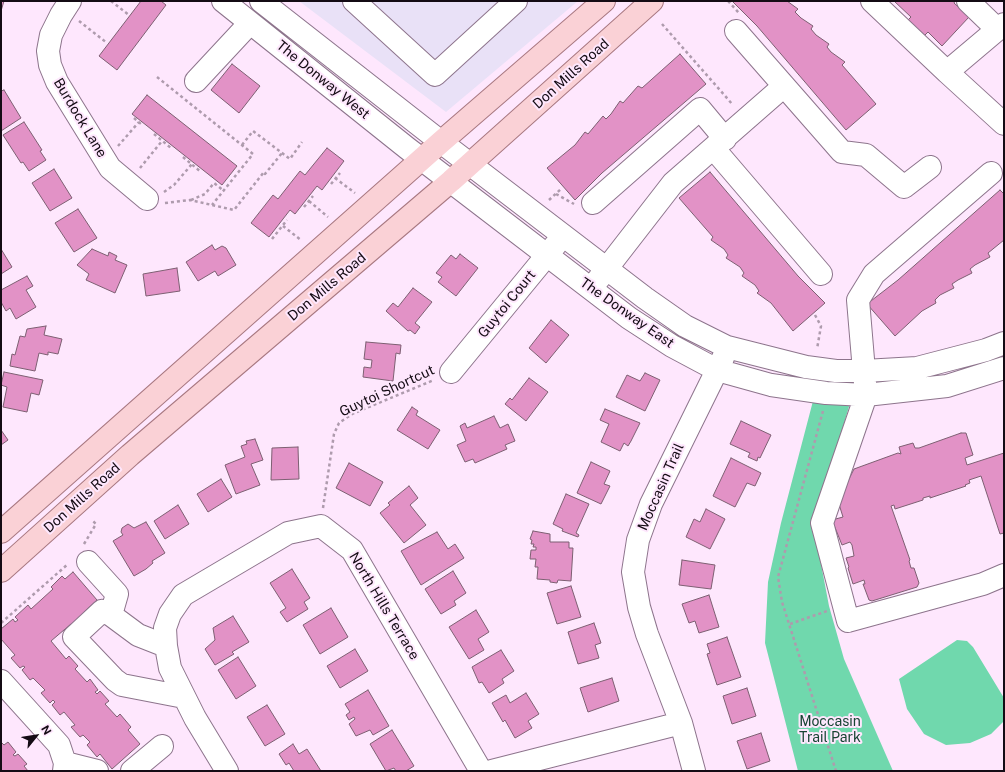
<!DOCTYPE html>
<style>
body{margin:0}
#map{position:relative;width:1005px;height:772px;overflow:hidden;background:#fee7fd;font-family:"Public Sans",sans-serif}
canvas{display:block}
.frame{position:absolute;inset:0;border:2px solid #140b14;pointer-events:none}
.north{position:absolute;left:16px;top:716px;width:40px;height:40px;-webkit-text-stroke:3px #fee7fd;paint-order:stroke;rotate:60deg;font-size:11px;font-weight:700;line-height:16px;text-align:center;color:#140b14}
.north::after{content:'';display:block;margin:auto;width:14px;height:18px;background:#140b14;clip-path:polygon(50% 0,100% 100%,50% 72%,0 100%)}
</style>
<div id="map">
<canvas width="1005" height="772"></canvas>
<div class="frame"></div>
<div class="north">N</div>
</div>
<script>
const context = document.querySelector('canvas').getContext('2d');
context.lineJoin = 'round';
function fillPath(path, color) { context.fillStyle = color; context.fill(path, 'evenodd'); }
const shape = rows => new Path2D(rows.map(r => 'M' + r).join(''));
function strokePath(path, color, width, dash) { context.strokeStyle = color; context.lineWidth = width; context.lineCap = dash ? 'butt' : 'round'; context.setLineDash(dash || []); context.stroke(path); }
function drawText(font, color, halo, rows, align = 'center') {
  context.font = font + ' "Public Sans",sans-serif'; context.lineWidth = 4; context.setLineDash([]); context.textBaseline = 'middle'; context.strokeStyle = halo; context.fillStyle = color; for (const [text, x, y, turn = 0] of rows) {
    context.save(); context.translate(x, y); context.rotate((+turn || 0) * Math.PI / 180); context.textAlign = isNaN(turn) ? turn : align; if (halo) context.strokeText(text, 0, 0); context.fillText(text, 0, 0); context.restore();
  }
}
const commercial = shape([
 [299,1,578,1,446,112]
]);
const green = shape([
 [813,401,850,403,814,527,829,606,844,659,893,771,798,771,765,643,768,582,781,523],
 [957,640,967,641,973,647,1004,698,1004,721,991,734,970,743,946,745,924,734,907,709,899,679]
]);
const building = shape([
 [1,1,4,1,1,11,1,1],
 [141,1,161,1,166,5,117,70,99,56,141,1],
 [732,1,787,1,798,9,795,12,801,18,813,26,811,29,816,35,829,44,827,47,831,52,845,62,842,65,876,104,846,130,757,26,732,1],
 [894,1,955,1,954,3,969,17,942,46,928,32,924,36,908,20,911,17,894,1],
 [680,54,706,84,602,173,575,200,547,168,575,145,585,132,588,134,603,116,606,119,611,114,620,101,623,103,638,86,642,88,680,54],
 [232,64,260,86,239,113,211,90,232,64],
 [4,90,21,118,1,131,1,91,4,90],
 [147,95,237,166,222,185,132,114,147,95],
 [24,122,42,150,40,151,46,160,29,171,23,162,21,163,3,135,24,122],
 [327,148,344,161,322,190,317,186,295,214,290,210,269,237,251,223,273,195,278,199,300,171,305,175,327,148],
 [54,169,72,198,50,211,32,183,54,169],
 [710,172,798,276,825,303,793,331,771,303,757,293,759,291,755,285,742,276,744,273,740,267,726,258,728,255,724,249,711,240,713,237,679,198,710,172],
 [1000,190,1004,194,1004,240,988,253,990,257,975,265,970,269,972,273,958,280,952,284,954,288,940,295,935,300,936,303,922,311,895,336,867,304,898,280,1000,190],
 [78,209,97,238,74,252,55,223,78,209],
 [212,245,215,250,222,246,226,248,236,265,218,276,215,271,198,281,186,262,212,245],
 [1,249,12,267,1,274,1,249],
 [92,249,108,256,109,252,117,256,115,260,127,265,115,293,86,280,89,274,77,265,92,249],
 [460,254,478,268,456,296,438,282,442,277,436,273,451,255,456,259,460,254],
 [177,268,180,291,146,296,143,274,177,268],
 [27,276,33,286,26,290,36,307,16,319,10,308,6,311,1,302,1,290,27,276],
 [413,288,432,302,415,323,420,327,415,334,410,330,408,331,386,311,393,303,398,307,413,288],
 [551,320,569,335,546,363,529,348,551,320],
 [46,326,44,335,62,339,58,354,48,352,48,355,39,353,35,371,10,366,12,354,15,355,20,336,25,337,27,329,46,326],
 [366,342,401,345,400,354,396,353,393,381,363,377,364,367,371,368,372,360,364,359,366,342],
 [4,372,43,380,39,395,31,393,27,412,3,407,7,387,1,385,4,372],
 [645,373,660,380,645,411,616,397,627,375,640,381,645,373],
 [529,378,548,392,526,421,505,404,510,398,512,400,529,378],
 [412,407,418,411,416,415,440,430,428,449,397,430,412,407],
 [605,409,640,423,631,441,628,446,624,443,620,451,601,442,609,424,600,420,605,409],
 [494,416,500,428,508,424,515,441,505,445,507,449,475,463,473,459,465,462,457,445,466,441,460,426,465,423,467,428,494,416],
 [741,421,771,435,760,458,758,457,757,461,748,457,750,453,730,444,741,421],
 [1,430,8,440,1,445,1,430],
 [961,433,966,433,973,455,965,458,967,465,1004,453,1004,533,1000,534,981,476,969,480,970,483,965,485,966,486,930,498,930,496,923,498,923,500,895,509,894,505,891,506,910,560,909,561,911,568,914,568,919,583,917,587,872,601,869,600,863,584,865,584,864,580,853,584,848,568,849,567,846,558,854,556,852,545,850,542,842,545,832,520,843,517,838,501,854,469,898,453,901,454,899,447,913,443,915,448,919,448,961,433],
 [255,439,263,460,251,464,260,485,236,494,225,465,245,457,241,446,247,444,246,441,255,439],
 [298,447,299,479,271,480,272,448,298,447],
 [731,458,761,473,755,486,747,483,735,507,713,496,731,458],
 [591,462,610,471,604,484,610,486,601,504,577,493,591,462],
 [349,463,383,482,370,506,336,488,349,463],
 [221,479,232,497,208,512,197,494,221,479],
 [409,486,418,498,410,505,426,525,404,543,380,513,390,505,388,503,409,486],
 [566,494,589,504,576,533,579,535,578,537,562,531,563,529,553,524,566,494],
 [178,505,189,524,165,539,154,521,178,505],
 [706,509,725,519,710,549,686,537,694,519,700,522,706,509],
 [146,522,165,553,152,561,153,563,146,569,134,576,113,541,123,535,121,532,122,528,128,524,134,528,146,522],
 [533,531,550,534,550,542,569,542,569,548,573,548,571,581,558,580,557,583,550,582,550,580,537,579,538,567,535,567,536,559,530,559,531,550,536,550,536,547,533,547,534,544,531,544,532,540,530,539,533,531],
 [437,532,448,549,455,544,464,558,421,585,401,551,437,532],
 [682,560,715,565,711,589,679,585,682,560],
 [292,569,310,598,304,602,308,609,287,622,280,612,286,608,270,583,292,569],
 [453,571,466,593,454,601,456,605,441,614,425,589,453,571],
 [73,572,97,600,84,612,86,615,73,626,71,624,51,641,66,659,69,656,78,666,75,669,87,682,90,679,98,690,95,692,97,694,100,691,109,701,105,704,117,717,120,714,131,727,128,730,140,744,112,769,100,754,97,757,87,745,90,742,83,735,80,737,71,727,75,725,64,712,60,715,52,705,55,702,53,700,50,703,41,693,45,690,33,678,30,680,22,670,25,667,23,666,20,668,11,658,15,655,1,639,1,629,13,619,15,622,18,620,15,617,28,605,31,609,53,589,51,587,62,576,65,579,73,572],
 [571,586,581,617,557,624,547,593,571,586],
 [709,595,719,627,699,633,695,621,689,623,682,604,709,595],
 [331,608,348,637,320,654,303,625,331,608],
 [476,610,489,632,478,639,484,650,469,659,449,627,476,610],
 [233,616,249,642,232,652,234,654,215,665,205,649,215,640,213,628,233,616],
 [594,623,601,643,595,645,599,658,578,664,568,632,594,623],
 [727,637,741,677,717,685,707,654,710,653,707,644,727,637],
 [355,649,368,671,340,688,327,666,355,649],
 [501,650,514,671,502,679,504,683,489,693,482,682,479,683,472,667,501,650],
 [238,657,256,686,236,699,218,670,238,657],
 [612,678,619,701,588,712,580,688,612,678],
 [747,688,756,716,732,724,723,696,747,688],
 [368,690,389,726,373,735,370,730,356,736,349,724,355,719,354,717,349,720,346,715,350,712,345,704,368,690],
 [526,693,539,714,528,721,532,728,515,738,505,720,503,722,492,703,506,695,510,703,526,693],
 [267,705,285,734,265,746,247,717,267,705],
 [392,730,414,766,406,771,396,771,394,768,386,771,370,744,392,730],
 [761,733,770,761,747,769,737,741,761,733],
 [1,742,4,745,8,742,16,752,13,755,15,756,18,754,27,764,24,766,28,771,1,771,1,742],
 [293,744,299,754,307,749,321,771,294,771,289,763,286,765,279,754,293,744]
]);
const path = shape([
 [111,1,129,15],
 [728,1,739,13],
 [79,21,107,43],
 [662,24,733,105],
 [157,77,253,154,212,205],
 [134,118,141,124],
 [154,134,171,148],
 [242,145,253,131,290,159,302,142],
 [118,146,139,122],
 [183,157,201,172],
 [140,168,162,141],
 [335,178,355,193],
 [331,184,340,173],
 [164,192,174,185,192,164],
 [556,194,574,204],
 [191,200,205,194,214,183,224,191],
 [549,200,562,188],
 [309,201,328,217],
 [165,203,190,200,234,210,264,172,265,174,282,153],
 [304,207,313,196],
 [283,226,301,240],
 [272,239,287,220],
 [815,315,821,326,817,349],
 [823,411,778,577,782,602,836,771],
 [323,508,334,434,339,423,352,414,434,380],
 [84,544,96,524,92,520],
 [1,623,68,564],
 [790,624,827,611]
]);
const minor = shape([
 [70,1,61,15,51,35,48,51,50,65,57,82,110,168,147,199],
 [223,1,407,148,629,318,672,346,717,370,771,385,826,393,866,395,947,386,1004,368],
 [261,1,441,142,645,298,685,326,727,347,806,367,836,371,864,371,917,368,986,350,1004,343],
 [354,1,435,75,516,1],
 [872,1,947,72],
 [968,1,997,29],
 [1004,24,947,72,1004,124],
 [736,31,842,152,866,155,904,187,930,167],
 [196,81,250,23],
 [714,149,821,274],
 [991,173,874,274,858,300,866,395,822,523,848,621,983,584,1004,575],
 [593,203,700,109,725,139],
 [597,281,673,183,784,86],
 [451,372,557,243],
 [88,562,117,594,111,615],
 [166,646,138,635,111,615,102,611,74,637,115,680,122,685,184,697],
 [1,681,59,745,65,763,64,771],
 [65,763,97,771],
 [132,771,162,746],
 [227,771,195,718,170,668,166,646,165,628,170,614,183,595,288,533,321,526,352,550,481,771],
 [492,771,681,723],
 [694,771,681,723,647,634,639,607,633,572,638,540,651,504,723,358]
]);
const major = shape([
 [1,532,441,142,604,1],
 [1,571,130,455,451,181,652,1]
]);
const streetNames = [
 ["Don Mills Road",571,74,-42],
 ["The Donway West",323,80,39],
 ["Burdock Lane",80,118,59],
 ["Don Mills Road",327,287,-40],
 ["Guytoi Court",507,304,-51],
 ["The Donway East",627,313,35],
 ["Guytoi Shortcut",387,391,-25],
 ["Moccasin Trail",661,487,-66],
 ["Don Mills Road",82,498,-42],
 ["North Hills Terrace",384,606,59]
];
const parkNames = [
 ["Moccasin",830,722],
 ["Trail Park",830,738]
];
fillPath(commercial, '#e9e1f7');
fillPath(green, '#70d8ad');
fillPath(building, '#e292c6');
strokePath(building, '#7d5f72', 1);
strokePath(minor, '#8d748c', 24);
strokePath(major, '#a87881', 24);
strokePath(path, '#ae9bad', 2.5, [3, 3]);
strokePath(minor, '#fff', 22);
strokePath(major, '#fad1d6', 22);
drawText('14px', '#140b14', '#fee7fd', streetNames);
drawText('14px', '#174433', '#fee7fd', parkNames);
</script>
